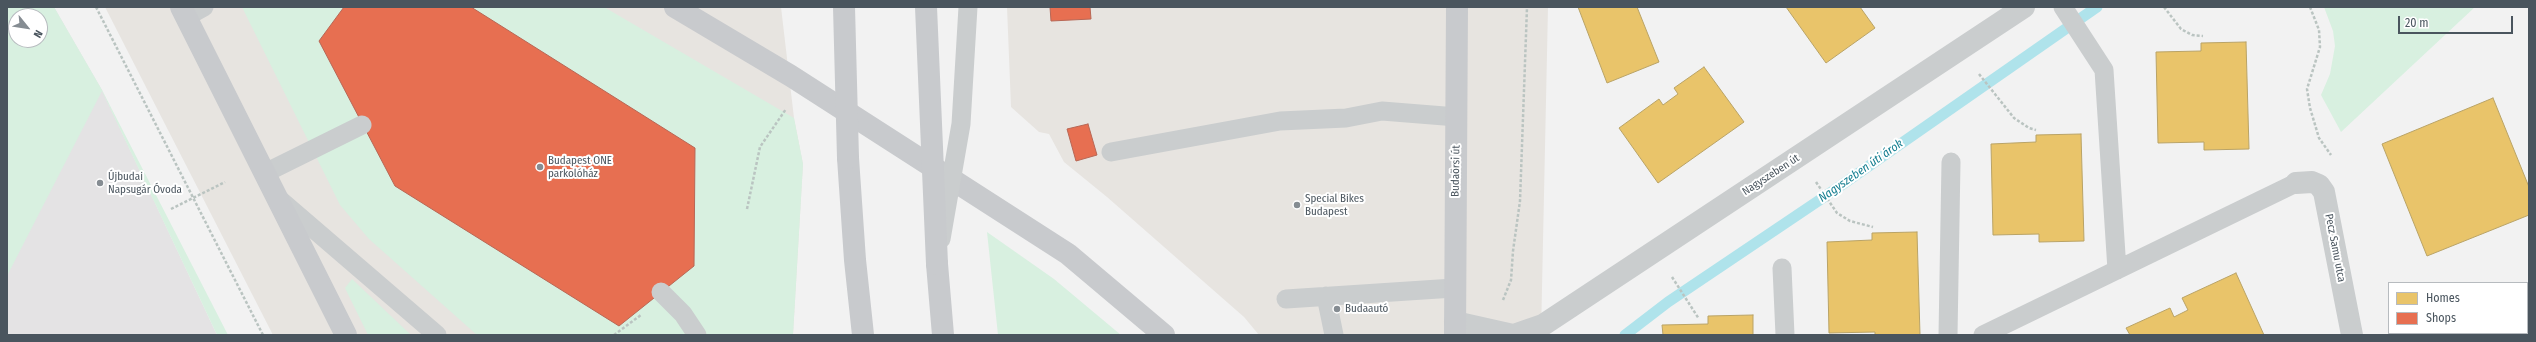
<!DOCTYPE html>
<meta charset="utf-8">
<style>
body{margin:0}
#map{position:relative;width:2536px;height:342px;overflow:hidden;background:#f2f2f2;font-family:"Fira Sans Condensed",sans-serif}
canvas{display:block}
.frame{position:absolute;inset:0;border:8px solid #4a555e;pointer-events:none}
.legend{position:absolute;left:2388px;top:282px;width:140px;height:52px;box-sizing:border-box;background:#fff;border:1px solid #b7bbbf;margin:0;padding:5px 7px;list-style:none;font-size:12px;color:#4a555e}
.legend li{display:flex;align-items:center;gap:8px;height:20px}
.legend b{width:20px;border:1px solid #b7bbbf}
.north{position:absolute;left:8px;top:8px;width:40px;height:40px;box-sizing:border-box;background:#fff;border:1px solid #b7bbbf;border-radius:50%;rotate:120deg;font-size:11px;font-weight:700;line-height:16px;text-align:center;color:#4a555e}
.north::after{content:'';display:block;margin:auto;width:14px;height:18px;background:#858c92;clip-path:polygon(50% 0,100% 100%,50% 72%,0 100%)}
.scale{position:absolute;left:2398px;top:16px;width:115px;height:18px;box-sizing:border-box;border:2px solid #4a555e;border-top:0;padding-left:5px;font-size:12px;line-height:14px;white-space:nowrap;color:#4a555e;-webkit-text-stroke:3px #fff;paint-order:stroke}
</style>
<div id="map">
<canvas width="2536" height="342"></canvas>
<div class="frame"></div>
<ul class="legend">
<li><b style="height:11px;background:#e9c46a"></b>Homes</li>
<li><b style="height:11px;background:#e76f51"></b>Shops</li>
</ul>
<div class="north">N</div>
<div class="scale">20 m</div>
</div>
<script>
const context = document.querySelector('canvas').getContext('2d');
context.lineJoin = 'round';
function fillPath(path, color) { context.fillStyle = color; context.fill(path, 'evenodd'); }
const shape = rows => new Path2D(rows.map(r => 'M' + r).join(''));
function strokePath(path, color, width, dash) { context.strokeStyle = color; context.lineWidth = width; context.lineCap = dash ? 'butt' : 'round'; context.setLineDash(dash || []); context.stroke(path); }
function drawText(font, color, halo, rows, align = 'center') {
  context.font = font + ' "Fira Sans Condensed",sans-serif'; context.lineWidth = 4; context.setLineDash([]); context.textBaseline = 'middle'; context.strokeStyle = halo; context.fillStyle = color; for (const [text, x, y, turn = 0] of rows) {
    context.save(); context.translate(x, y); context.rotate((+turn || 0) * Math.PI / 180); context.textAlign = isNaN(turn) ? turn : align; if (halo) context.strokeText(text, 0, 0); context.fillText(text, 0, 0); context.restore();
  }
}
const commercial = shape([
 [105,7,781,7,794,118,803,164,793,335,273,335],
 [1007,7,1548,7,1541,335,1259,335,1244,317,1107,197,1064,162,1049,134,1039,132,1011,107]
]);
const education = shape([
 [7,7,54,7,102,90,217,335,7,335],
 [16,16,40,16,40,40,16,40]
]);
const green = shape([
 [7,7,54,7,102,90,228,335,217,335,102,91,7,276],
 [16,16,40,16,40,40,16,40],
 [242,7,604,7,794,118,803,164,793,335,477,335,369,239,340,205],
 [2324,7,2475,7,2341,132,2321,95,2330,74,2335,46,2333,31],
 [987,232,1054,279,1121,335,998,335],
 [352,279,411,335,368,335,345,288]
]);
const homes = shape([
 [1578,7,1637,7,1659,62,1607,83,1578,7],
 [1786,7,1860,7,1875,28,1826,63,1786,7],
 [2246,42,2249,149,2204,150,2204,142,2158,143,2156,52,2201,51,2201,43,2246,42],
 [1704,67,1744,122,1658,183,1619,128,1659,99,1663,105,1678,94,1674,88,1704,67],
 [2493,98,2529,187,2529,215,2427,256,2382,144,2493,98],
 [2081,134,2084,241,2039,242,2039,234,1993,235,1991,144,2036,142,2036,135,2081,134],
 [1917,232,1920,335,1875,335,1875,332,1829,333,1827,242,1872,240,1872,233,1917,232],
 [2236,273,2264,335,2130,335,2126,328,2170,308,2174,317,2188,310,2182,298,2236,273],
 [1753,315,1753,335,1663,335,1662,325,1708,324,1708,316,1753,315]
]);
const shops = shape([
 [344,7,471,7,695,148,694,266,619,326,395,186,319,41,344,7],
 [1050,7,1090,7,1091,19,1051,21,1050,7],
 [1088,124,1097,155,1076,161,1067,129,1088,124]
]);
const stream = shape([
 [1625,335,1668,302,1833,191,2097,7]
]);
const path = shape([
 [96,7,263,335],
 [2164,7,2181,29,2192,35,2203,36],
 [2310,7,2319,30,2320,47,2307,89,2310,108,2319,138,2331,155],
 [1979,74,2014,118,2029,128,2036,130],
 [1816,182,1837,213,1850,221,1873,227],
 [171,209,225,182],
 [747,209,760,147,786,109],
 [1672,277,1699,319],
 [1503,300,1511,280,1513,251,1520,201,1527,7],
 [614,335,641,315]
]);
const service = shape([
 [2063,7,2104,70,2117,270],
 [186,17,204,7],
 [1111,152,1280,121,1346,118,1382,111,1457,117],
 [265,173,362,125],
 [280,200,437,335],
 [1782,268,1785,335],
 [661,292,683,314,697,335],
 [1326,296,1334,335],
 [1286,299,1454,288],
 [1948,335,1951,162],
 [1983,335,2296,183]
]);
const minor = shape([
 [2296,183,2312,182,2319,185,2324,192,2352,335],
 [1455,322,1513,335],
 [1514,335,1543,325,2024,7]
]);
const primary = shape([
 [181,7,346,335],
 [675,7,791,76,1068,254,1164,335],
 [848,158,855,260,863,335],
 [937,264,943,335],
 [1455,335,1457,7]
]);
const serviceBridge = shape([
 [941,239,961,124,968,7]
]);
const primaryBridge = shape([
 [844,7,848,158],
 [926,7,937,264]
]);
const markers = [
 [540,167,4,"#858c92"],
 [100,183,4,"#858c92"],
 [1297,205,4,"#858c92"],
 [1337,309,4,"#858c92"]
];
const poiNames = [
 ["Budapest ONE",548,161],
 ["parkolóház",548,174],
 ["Újbudai",108,177],
 ["Napsugár Óvoda",108,190],
 ["Special Bikes",1305,199],
 ["Budapest",1305,212],
 ["Budaautó",1345,309]
];
const streetNames = [
 ["Budaörsi út",1456,171,-89],
 ["Nagyszeben út",1771,175,-33],
 ["Pecz Samu utca",2335,248,79]
];
const waterNames = [
 ["Nagyszeben úti árok",1861,171,-35]
];
fillPath(commercial, '#e7e4e0');
fillPath(education, '#e4e3e4');
fillPath(green, '#d8f0e0');
fillPath(homes, '#e9c46a');
strokePath(homes, '#b9a366', 1);
fillPath(shops, '#e76f51');
strokePath(shops, '#b86755', 1);
strokePath(stream, '#afe3eb', 11);
strokePath(path, '#bac4c1', 2.5, [3, 2]);
strokePath(service, '#cacdce', 19);
strokePath(minor, '#cacdce', 22);
strokePath(primary, '#c8cacd', 22);
strokePath(serviceBridge, '#cacdce', 19);
strokePath(primaryBridge, '#c8cacd', 22);
for (const [x, y, r, color] of markers) { const dot = new Path2D(); dot.arc(x, y, r, 0, 2 * Math.PI); context.fillStyle = color; context.fill(dot); strokePath(dot, '#fff', 1.5); }
drawText('11px', '#4a555e', '#fff', poiNames, 'left');
drawText('11px', '#4a555e', '#fff', streetNames);
drawText('italic 12px', '#147e90', '#fff', waterNames);
</script>
